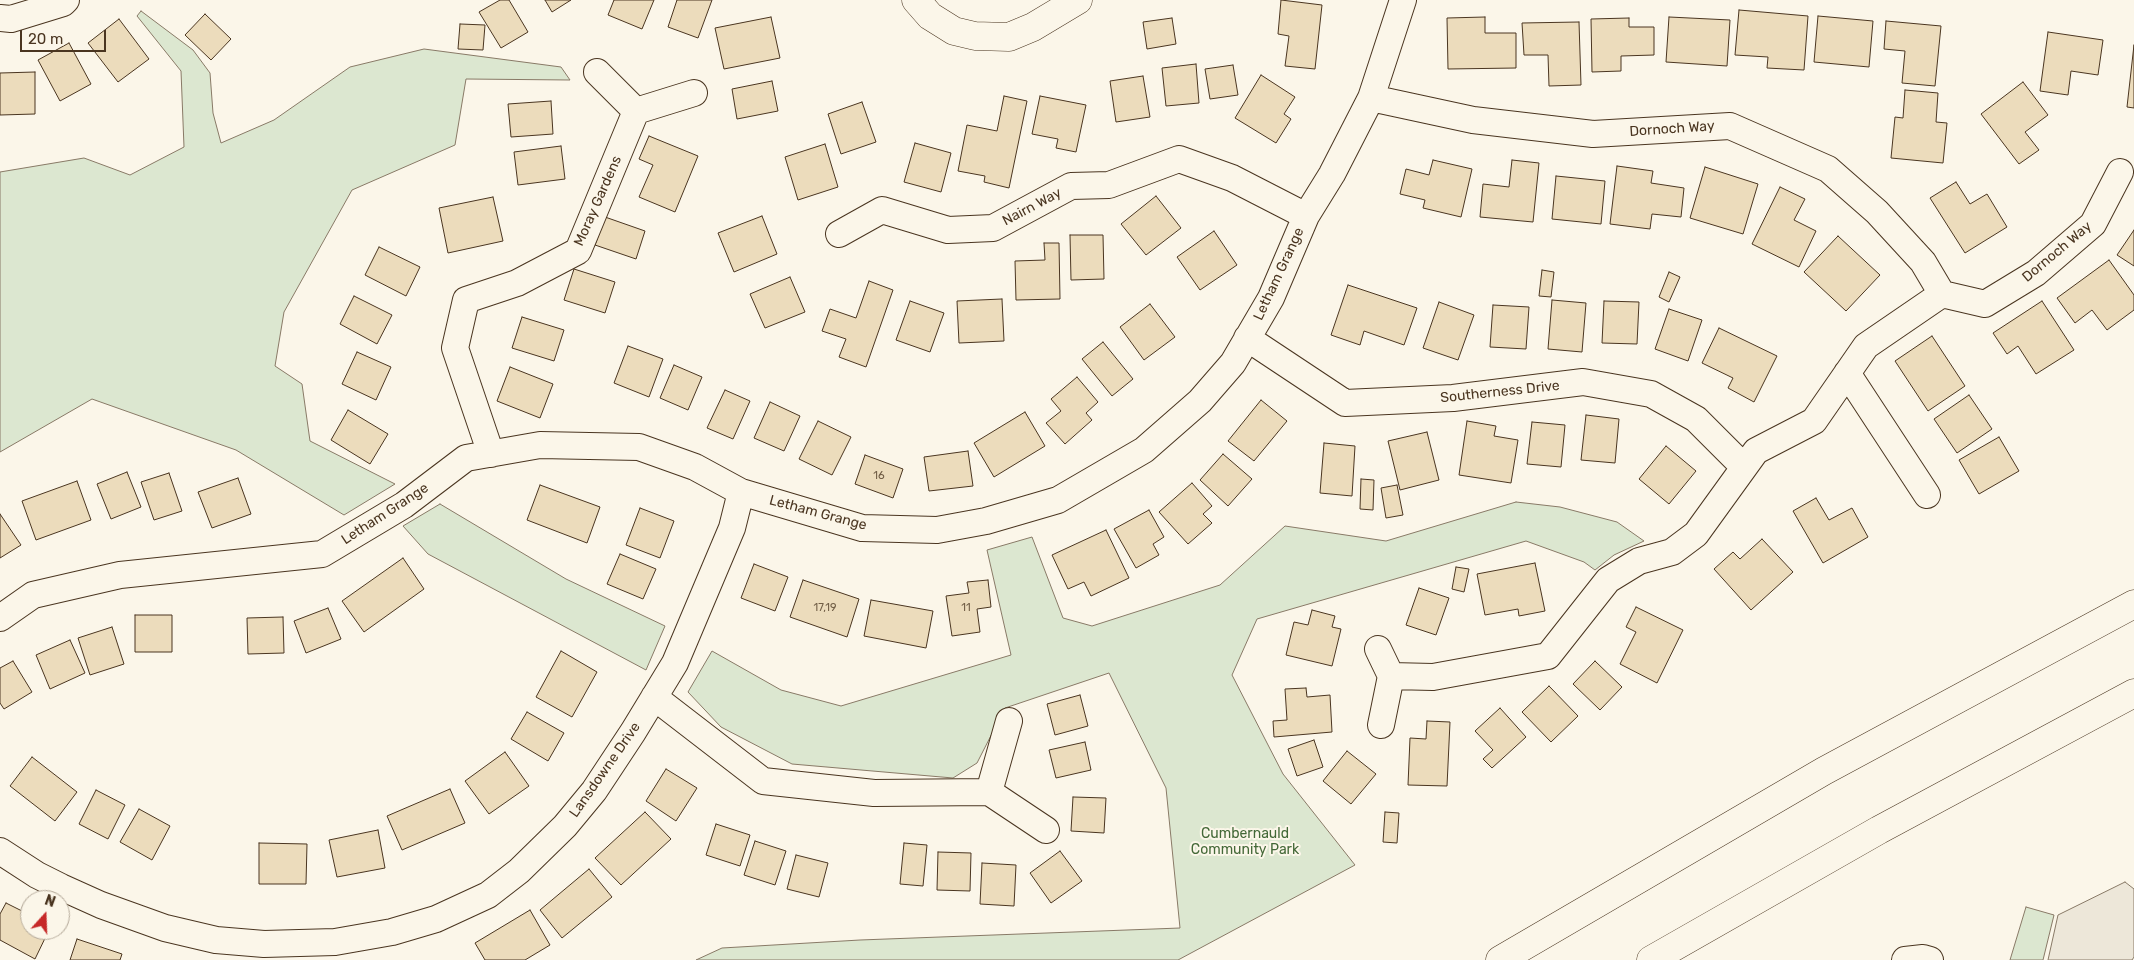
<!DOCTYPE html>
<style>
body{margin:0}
#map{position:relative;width:2134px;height:960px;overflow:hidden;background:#fbf6e9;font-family:Rubik,sans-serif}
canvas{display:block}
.north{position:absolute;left:20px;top:890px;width:50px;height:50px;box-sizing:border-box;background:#fbf6e9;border:1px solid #b4a999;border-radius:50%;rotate:20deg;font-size:14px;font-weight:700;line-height:20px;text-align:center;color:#4a3520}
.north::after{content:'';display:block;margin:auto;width:18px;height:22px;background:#c62828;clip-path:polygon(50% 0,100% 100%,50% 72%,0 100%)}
.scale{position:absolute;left:20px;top:30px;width:86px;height:22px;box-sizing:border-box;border:2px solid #4a3520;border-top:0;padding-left:6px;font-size:15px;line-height:18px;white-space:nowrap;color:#4a3520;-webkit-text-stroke:4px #fbf6e9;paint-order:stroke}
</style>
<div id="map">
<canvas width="2134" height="960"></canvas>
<div class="north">N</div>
<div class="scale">20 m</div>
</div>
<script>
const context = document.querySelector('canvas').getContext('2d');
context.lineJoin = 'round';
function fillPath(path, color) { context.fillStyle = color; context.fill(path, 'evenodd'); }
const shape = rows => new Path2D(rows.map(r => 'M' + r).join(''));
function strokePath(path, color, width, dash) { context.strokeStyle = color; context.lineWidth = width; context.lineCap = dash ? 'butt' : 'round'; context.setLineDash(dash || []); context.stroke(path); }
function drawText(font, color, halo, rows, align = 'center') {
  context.font = font + ' Rubik,sans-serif'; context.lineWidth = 4; context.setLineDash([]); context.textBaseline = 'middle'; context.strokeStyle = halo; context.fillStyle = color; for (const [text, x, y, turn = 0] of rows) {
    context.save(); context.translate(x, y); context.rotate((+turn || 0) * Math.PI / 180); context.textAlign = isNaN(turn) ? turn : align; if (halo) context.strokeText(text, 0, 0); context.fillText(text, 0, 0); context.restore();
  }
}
const green = shape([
 [141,11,193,50,210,73,213,113,221,143,274,120,350,67,424,49,561,67,570,80,466,79,455,145,352,190,284,312,275,366,302,384,310,441,395,484,344,515,236,450,92,399,0,452,0,172,84,158,130,175,184,147,181,71,137,16,141,11],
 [1516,502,1560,507,1617,522,1644,541,1614,555,1595,570,1584,562,1526,541,1257,619,1232,675,1283,774,1355,865,1178,960,696,960,722,948,860,940,1180,928,1166,788,1109,673,1005,708,977,763,953,778,792,764,721,727,688,692,712,651,781,690,841,706,1011,655,987,550,1032,537,1063,618,1092,626,1220,585,1285,526,1386,541,1516,502],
 [440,504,566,579,665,626,646,670,428,554,403,526,440,504],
 [2026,907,2054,915,2043,960,2010,960,2026,907]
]);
const parking = shape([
 [2125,882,2134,889,2134,957,2132,960,2048,960,2058,915,2125,882]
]);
const building = shape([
 [500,0,509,0,528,32,501,48,479,12,500,0],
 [545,0,571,0,552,12,545,0],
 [614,0,654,0,642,29,608,15,614,0],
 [677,0,712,0,698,38,668,27,677,0],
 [1281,0,1322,5,1315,69,1285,66,1289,36,1278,34,1281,0],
 [1739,10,1808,16,1804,70,1767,68,1768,57,1735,55,1739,10],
 [205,14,231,39,211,60,185,35,205,14],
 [1818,16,1873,21,1869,67,1814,62,1818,16],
 [771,17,780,58,724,69,715,28,771,17],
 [1485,17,1485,33,1516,33,1516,68,1448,69,1447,18,1485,17],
 [1669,17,1730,20,1727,66,1666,62,1669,17],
 [1172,18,1176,44,1147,49,1143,22,1172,18],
 [1629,18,1629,27,1654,27,1654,55,1621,56,1621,71,1592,72,1591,19,1629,18],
 [119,19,149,59,118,82,88,43,119,19],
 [1886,21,1941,26,1935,86,1902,83,1905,51,1884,49,1886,21],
 [1579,22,1581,85,1549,86,1548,55,1524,55,1522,23,1579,22],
 [460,24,485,25,483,50,458,49,460,24],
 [2048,32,2103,40,2098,75,2071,71,2068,95,2040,91,2048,32],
 [69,43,91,84,60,101,38,60,69,43],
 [2134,45,2134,108,2127,107,2134,45],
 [1196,64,1199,103,1166,106,1162,68,1196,64],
 [1233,65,1238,95,1210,99,1205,69,1233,65],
 [35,72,35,114,0,115,0,73,35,72],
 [1261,75,1295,97,1284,114,1291,119,1276,143,1235,118,1261,75],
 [1143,76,1150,117,1116,122,1110,81,1143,76],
 [772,81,778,111,737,119,732,89,772,81],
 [2023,82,2048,115,2025,132,2039,150,2019,164,1981,114,2023,82],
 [1905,90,1938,93,1936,122,1947,123,1943,163,1891,158,1895,117,1903,118,1905,90],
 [1004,96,1027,101,1009,188,984,182,985,176,958,171,967,125,997,131,1004,96],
 [1040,96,1086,105,1076,152,1056,148,1058,139,1032,134,1040,96],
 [551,101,553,134,511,137,508,104,551,101],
 [862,102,876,142,841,154,828,114,862,102],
 [649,136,698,156,675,212,639,197,653,165,639,159,649,136],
 [915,143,951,153,941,192,904,182,915,143],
 [825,144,838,187,798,200,785,157,825,144],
 [561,146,565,179,518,185,514,152,561,146],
 [1433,160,1472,169,1461,217,1423,208,1425,200,1400,194,1406,169,1429,175,1433,160],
 [1512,160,1539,163,1533,222,1480,217,1483,184,1509,187,1512,160],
 [1617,166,1653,171,1651,183,1684,188,1681,217,1652,214,1650,229,1610,224,1617,166],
 [1705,167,1758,184,1743,234,1690,218,1705,167],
 [1556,176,1605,181,1601,224,1552,219,1556,176],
 [1956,182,1970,204,1987,194,2007,227,1965,253,1930,198,1956,182],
 [1780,187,1805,199,1794,220,1816,231,1799,267,1752,244,1780,187],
 [1156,196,1181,228,1146,255,1121,224,1156,196],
 [493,197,503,241,448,253,439,208,493,197],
 [762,216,777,254,734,272,718,233,762,216],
 [605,217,645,231,636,259,595,245,605,217],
 [2134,230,2134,266,2117,255,2134,230],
 [1214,231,1237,265,1200,290,1177,257,1214,231],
 [1070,235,1103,235,1104,279,1071,280,1070,235],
 [1838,236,1880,275,1846,311,1804,272,1838,236],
 [1044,243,1059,243,1060,299,1016,300,1015,261,1045,260,1044,243],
 [379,247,420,267,406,296,365,275,379,247],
 [2109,260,2134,295,2134,310,2107,330,2092,310,2075,323,2057,298,2109,260],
 [574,269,615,282,605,313,564,300,574,269],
 [1542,270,1554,272,1551,297,1539,296,1542,270],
 [1669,272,1680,277,1669,302,1659,297,1669,272],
 [790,277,805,312,765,328,750,294,790,277],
 [869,281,893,290,866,367,839,357,846,339,822,331,830,309,856,318,869,281],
 [1348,285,1417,308,1404,345,1364,331,1360,345,1331,335,1348,285],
 [354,296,392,315,377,344,340,324,354,296],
 [1002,299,1004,341,959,343,957,301,1002,299],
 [1552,300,1586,303,1582,352,1548,349,1552,300],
 [910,301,944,313,930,352,896,340,910,301],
 [1604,301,1639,302,1637,344,1602,343,1604,301],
 [2042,301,2074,350,2036,374,2018,346,2007,354,1993,333,2042,301],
 [1439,302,1474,315,1458,360,1423,348,1439,302],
 [1150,304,1175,337,1144,360,1120,327,1150,304],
 [1493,305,1529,307,1526,349,1490,347,1493,305],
 [1669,309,1702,320,1688,361,1655,349,1669,309],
 [522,317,564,330,554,361,512,348,522,317],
 [1719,328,1777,356,1754,402,1728,388,1733,378,1702,363,1719,328],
 [1932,336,1965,386,1928,411,1895,361,1932,336],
 [1103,342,1133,379,1112,396,1082,359,1103,342],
 [628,346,663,359,649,397,614,383,628,346],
 [357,352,391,367,376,400,342,384,357,352],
 [674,365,702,377,688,410,660,398,674,365],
 [510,367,553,384,540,418,497,401,510,367],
 [1077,377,1098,402,1086,413,1092,420,1065,444,1046,423,1061,411,1051,399,1077,377],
 [725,390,750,401,733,439,707,428,725,390],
 [1969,395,1992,429,1957,453,1934,419,1969,395],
 [1261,400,1287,421,1254,461,1228,441,1261,400],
 [770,402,800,416,784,451,754,438,770,402],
 [348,410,388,434,370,464,331,440,348,410],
 [1025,412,1045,446,994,477,974,443,1025,412],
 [1586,415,1619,419,1615,463,1581,460,1586,415],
 [818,421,851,437,832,475,799,459,818,421],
 [1467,421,1496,426,1494,436,1518,440,1511,483,1459,475,1467,421],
 [1532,422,1565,425,1561,467,1527,464,1532,422],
 [1427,432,1439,480,1400,490,1388,441,1427,432],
 [1999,437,2019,471,1979,494,1959,460,1999,437],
 [1324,443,1355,446,1352,496,1320,493,1324,443],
 [1666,446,1696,471,1669,504,1639,479,1666,446],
 [968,451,973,486,929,491,924,457,968,451],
 [1223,454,1252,479,1228,506,1200,480,1223,454],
 [865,455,903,469,893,498,855,484,865,455],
 [127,472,141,507,111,519,97,484,127,472],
 [169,473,182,511,154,520,141,482,169,473],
 [238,478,251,514,212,528,198,492,238,478],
 [1361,479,1374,480,1373,510,1360,509,1361,479],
 [77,481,91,520,36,540,22,501,77,481],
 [1192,483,1212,506,1203,514,1212,523,1188,544,1159,512,1192,483],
 [540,485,600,507,587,543,527,520,540,485],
 [1397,485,1403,515,1386,518,1381,488,1397,485],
 [1816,498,1829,520,1852,508,1868,537,1823,563,1793,511,1816,498],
 [640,508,674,521,660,558,626,545,640,508],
 [1149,510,1164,537,1153,544,1159,555,1136,568,1114,529,1149,510],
 [0,514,21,545,0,558,0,514],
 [1106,530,1129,578,1091,596,1084,582,1068,589,1052,555,1106,530],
 [1762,539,1793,572,1751,610,1714,569,1733,552,1740,559,1762,539],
 [620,554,656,569,643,599,607,584,620,554],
 [403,558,424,589,364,632,342,601,403,558],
 [1535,563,1545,611,1519,616,1518,609,1485,615,1477,574,1535,563],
 [754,564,788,577,775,611,741,598,754,564],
 [1456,567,1469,569,1464,592,1452,589,1456,567],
 [803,580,859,599,847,637,790,617,803,580],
 [988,580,991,607,977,609,980,632,952,636,946,596,969,593,967,582,988,580],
 [1419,588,1449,598,1436,635,1406,625,1419,588],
 [871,600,933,611,926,648,864,636,871,600],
 [1636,607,1683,630,1657,683,1620,664,1636,632,1626,627,1636,607],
 [328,608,341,639,306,653,294,621,328,608],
 [1312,610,1335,616,1332,627,1341,629,1332,666,1286,655,1294,622,1308,625,1312,610],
 [135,615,172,615,172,652,135,652,135,615],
 [283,617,284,653,248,654,247,618,283,617],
 [112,627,124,664,90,675,78,638,112,627],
 [70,640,85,673,50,689,36,655,70,640],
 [561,651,597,672,572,717,536,697,561,651],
 [13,661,32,692,4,709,0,703,0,668,13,661],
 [1595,661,1622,687,1600,710,1573,684,1595,661],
 [1549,686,1578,716,1551,742,1522,712,1549,686],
 [1306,688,1307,697,1330,695,1332,732,1274,737,1273,721,1287,720,1285,689,1306,688],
 [1080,695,1088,726,1055,735,1047,704,1080,695],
 [1500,708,1526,737,1492,768,1483,759,1493,750,1475,731,1500,708],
 [527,712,564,733,548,761,511,739,527,712],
 [1427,721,1450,722,1447,786,1408,785,1410,738,1426,739,1427,721],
 [1314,740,1323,767,1297,776,1288,749,1314,740],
 [1085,742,1091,770,1056,778,1049,750,1085,742],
 [1347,751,1376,774,1351,804,1323,781,1347,751],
 [505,752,529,786,489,814,465,781,505,752],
 [32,757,77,792,55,821,10,786,32,757],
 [666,769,697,788,676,821,646,801,666,769],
 [450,789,465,823,402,850,387,816,450,789],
 [96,790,125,805,108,839,79,824,96,790],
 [1073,797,1106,798,1104,833,1071,831,1073,797],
 [139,809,170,826,152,860,120,842,139,809],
 [645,812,671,839,621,885,595,858,645,812],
 [1385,812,1399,813,1397,843,1383,842,1385,812],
 [716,824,750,835,740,866,706,855,716,824],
 [378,830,385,868,337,877,329,840,378,830],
 [755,841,786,851,775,885,744,875,755,841],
 [259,843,307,844,306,884,259,884,259,843],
 [904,843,927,845,923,886,900,884,904,843],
 [1060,851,1082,881,1051,903,1030,873,1060,851],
 [938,852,971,853,970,891,937,890,938,852],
 [796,855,828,863,819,897,787,889,796,855],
 [982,863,1016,865,1014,906,980,904,982,863],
 [589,869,612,897,562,938,540,910,589,869],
 [6,903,30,915,30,930,49,930,35,959,0,940,0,914,6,903],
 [530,910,550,945,525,960,485,960,475,943,530,910],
 [77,939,122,954,120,960,70,960,77,939]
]);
const minor = shape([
 [0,18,11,19,63,3,66,0],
 [597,72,636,111],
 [1371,98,1473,120,1593,134,1730,126,1828,169,1877,212,1923,262,1942,294,1985,304,2036,273,2093,224,2120,172],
 [839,234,882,210,948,230,993,228,1071,186,1109,185,1179,159,1232,178,1306,216],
 [1247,338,1345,403,1453,398,1583,382,1651,394,1696,419,1744,467],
 [1847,373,1927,495],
 [491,454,455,348,466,300,517,283,578,251,636,111,694,93],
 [0,618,33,595,120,575,322,554,404,505,466,458,540,445,639,447,695,467,741,492,862,528,937,530,986,521,1058,500,1144,450,1200,401,1233,363,1271,298,1306,216,1332,174,1371,98,1403,0],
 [1378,649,1391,676,1381,725],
 [1391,676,1433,677,1548,656,1608,580,1639,561,1672,552,1696,534,1756,451,1814,421,1866,346,1942,294],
 [654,697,763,781,874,793,989,792,1046,830],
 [989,792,1009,721],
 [0,851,37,875,61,887,101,905,165,928,216,940,264,944,335,942,392,932,436,919,488,895,519,871,565,826,594,791,633,732,675,663,732,528,741,492],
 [1905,960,1923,958,1930,960]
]);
const tertiary = shape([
 [916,0,930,16,954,31,975,36,1009,37,1033,27,1078,0]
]);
const motorway = shape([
 [1500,960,1824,771,2134,604],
 [1651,960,1879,830,2134,693]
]);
const numberNames = [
 ["16",879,476],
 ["17,19",825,608],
 ["11",966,608]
];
const streetNames = [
 ["Dornoch Way",1672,129,-4],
 ["Moray Gardens",598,201,-66],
 ["Nairn Way",1032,207,-28],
 ["Dornoch Way",2057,252,-40],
 ["Letham Grange",1279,274,-65],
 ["Southerness Drive",1500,392,-6],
 ["Letham Grange",818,513,15],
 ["Letham Grange",385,514,-33],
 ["Lansdowne Drive",605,770,-55]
];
const parkNames = [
 ["Cumbernauld",1245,834],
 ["Community Park",1245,850]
];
fillPath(green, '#dce7d0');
strokePath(green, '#887966', 1);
fillPath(parking, '#ede7d9');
strokePath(parking, '#887966', 1);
fillPath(building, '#ecdcbc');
strokePath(building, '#4a3520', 1);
strokePath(minor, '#4a3520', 28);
strokePath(tertiary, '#4a3520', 29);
strokePath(motorway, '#4a3520', 29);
strokePath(minor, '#fbf6e9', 26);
strokePath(tertiary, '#fbf6e9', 28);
strokePath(motorway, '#fbf6e9', 28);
drawText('11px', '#725f47', null, numberNames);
drawText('14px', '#4a3520', '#fbf6e9', streetNames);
drawText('14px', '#436837', '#fbf6e9', parkNames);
</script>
